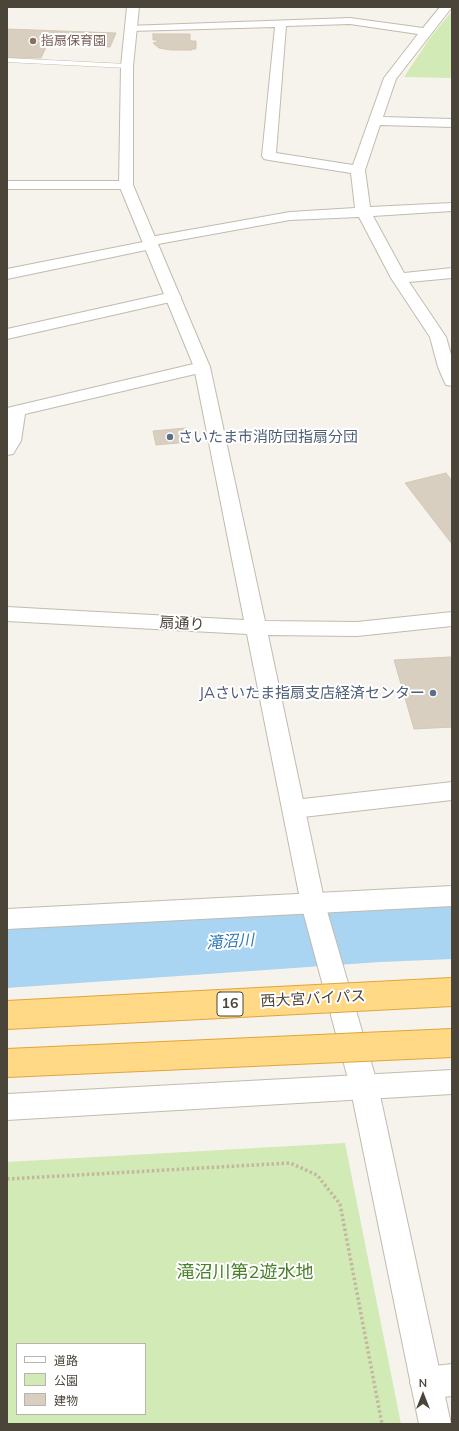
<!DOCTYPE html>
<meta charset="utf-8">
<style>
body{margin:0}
#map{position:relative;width:459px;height:1431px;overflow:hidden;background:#f6f3ec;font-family:Mulish,"Noto Sans JP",sans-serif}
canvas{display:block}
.frame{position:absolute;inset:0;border:8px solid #4b4439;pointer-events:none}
.legend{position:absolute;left:16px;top:1343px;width:130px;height:72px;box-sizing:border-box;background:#fff;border:1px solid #b7b4b0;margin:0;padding:5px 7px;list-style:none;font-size:12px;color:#4b4439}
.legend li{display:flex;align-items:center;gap:8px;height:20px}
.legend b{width:20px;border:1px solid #b7b4b0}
.north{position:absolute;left:403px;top:1375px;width:40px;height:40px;-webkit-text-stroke:3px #fff;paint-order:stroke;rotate:0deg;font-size:11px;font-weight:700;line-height:16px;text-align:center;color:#4b4439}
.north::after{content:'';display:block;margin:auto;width:14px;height:18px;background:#4b4439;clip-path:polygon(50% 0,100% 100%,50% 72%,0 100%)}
</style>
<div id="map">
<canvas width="459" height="1431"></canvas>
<div class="frame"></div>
<ul class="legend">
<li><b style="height:5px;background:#fff"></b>道路</li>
<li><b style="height:11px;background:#d2eab5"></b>公園</li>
<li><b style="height:11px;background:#d8cfc1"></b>建物</li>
</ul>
<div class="north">N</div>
</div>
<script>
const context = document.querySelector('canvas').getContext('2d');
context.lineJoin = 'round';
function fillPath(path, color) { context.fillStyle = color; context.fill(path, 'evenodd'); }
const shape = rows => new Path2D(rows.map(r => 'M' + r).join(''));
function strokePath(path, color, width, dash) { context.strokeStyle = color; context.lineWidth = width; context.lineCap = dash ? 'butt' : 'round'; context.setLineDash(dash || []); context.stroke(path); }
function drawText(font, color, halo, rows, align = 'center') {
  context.font = font + ' Mulish,"Noto Sans JP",sans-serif'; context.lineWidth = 4; context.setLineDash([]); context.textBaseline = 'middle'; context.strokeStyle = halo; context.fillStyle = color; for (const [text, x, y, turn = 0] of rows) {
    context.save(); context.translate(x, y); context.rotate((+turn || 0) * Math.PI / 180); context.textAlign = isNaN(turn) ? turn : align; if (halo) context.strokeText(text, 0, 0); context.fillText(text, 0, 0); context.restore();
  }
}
const green = shape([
 [452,11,452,78,404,77,430,38],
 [345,1143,401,1424,7,1424,7,1162],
 [17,1344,145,1344,145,1414,17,1414]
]);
const river = shape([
 [452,897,452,959,380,962,7,988,7,924,380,900,452,897]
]);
const building = shape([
 [7,29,116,33,110,47,47,45,41,58,7,58,7,29],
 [153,34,190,34,190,41,196,41,196,49,192,49,192,50,171,50,159,48,153,43,157,42,157,40,153,40,153,34],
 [186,428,189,442,156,445,153,431,186,428],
 [446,473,452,481,452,544,405,483,446,473],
 [450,657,452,661,452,727,414,729,394,660,450,657]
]);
const path = shape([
 [7,1179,290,1163,317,1175,340,1204,382,1424]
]);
const service = shape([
 [7,58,127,64,131,66,127,68,7,62,7,58]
]);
const minor = shape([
 [440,7,452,7,396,79,383,117,452,119,452,127,380,125,365,170,370,207,452,203,452,211,373,216,404,273,452,268,452,278,409,282,446,337,452,358,452,386,446,385,444,381,438,367,430,337,391,278,359,217,290,220,158,244,156,248,151,249,7,279,7,269,143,242,145,238,150,237,290,212,355,208,351,173,269,160,264,159,262,156,275,27,131,31,127,30,125,28,127,26,350,18,423,28,440,7],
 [350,24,418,34,384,78,353,165,276,153,286,26,350,24],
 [7,181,126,181,131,182,133,185,131,188,126,189,7,189,7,181],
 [173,292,179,294,181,297,179,300,7,339,7,329,173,292],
 [202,362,208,363,210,367,208,371,25,414,21,441,13,454,7,455,7,408,202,362],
 [452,782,452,800,294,818,286,815,282,809,286,803,294,800,452,782],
 [452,886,452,906,7,929,7,909,452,886],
 [452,1070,452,1094,7,1120,7,1094,452,1070],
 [452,1364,452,1396,426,1399,415,1394,410,1383,415,1372,426,1367,452,1364]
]);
const tertiary = shape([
 [127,7,139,7,133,66,133,185,210,367,265,621,357,622,452,612,452,626,357,636,268,635,325,904,378,1086,451,1424,419,1424,350,1086,301,904,247,634,7,621,7,607,244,620,194,367,119,185,121,66,127,7]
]);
const trunkBridge = shape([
 [7,1015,452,992],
 [7,1063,452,1043]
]);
const markers = [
 [33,41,4,"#8d6e63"],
 [170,437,4,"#5c6f8a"],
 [433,693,4,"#5c6f8a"]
];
const farEducationnames = [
 ["指扇保育園",41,41]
];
const shields = [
 [230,1004,26]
];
const shieldNames = [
 ["16",230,1004]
];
const serviceNames = [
 ["さいたま市消防団指扇分団",178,437],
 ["JAさいたま指扇支店経済センター",425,693,"right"]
];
const streetNames = [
 ["扇通り",182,624,3],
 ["西大宮バイパス",313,999,-3]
];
const waterNames = [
 ["滝沼川",230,942,-4]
];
const nearParknames = [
 ["滝沼川第2遊水地",245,1273]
];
fillPath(green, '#d2eab5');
fillPath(river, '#a9d4f2');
fillPath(building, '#d8cfc1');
strokePath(building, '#d3c7b4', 1);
strokePath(service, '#c2bbae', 1);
strokePath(minor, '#c2bbae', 2);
strokePath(tertiary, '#c2bbae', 2);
strokePath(path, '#c4b79f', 3.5, [2.5, 2.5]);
fillPath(service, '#fff');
fillPath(minor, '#fff');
fillPath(tertiary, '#fff');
strokePath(trunkBridge, '#e0a43c', 30, []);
strokePath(trunkBridge, '#ffd985', 28);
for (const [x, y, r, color] of markers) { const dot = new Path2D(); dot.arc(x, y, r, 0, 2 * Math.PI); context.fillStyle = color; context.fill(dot); strokePath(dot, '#fff', 1.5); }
drawText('13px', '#785e54', '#fff', farEducationnames, 'left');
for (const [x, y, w] of shields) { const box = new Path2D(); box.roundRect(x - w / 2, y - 12, w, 24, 3); context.fillStyle = '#fff'; context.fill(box); strokePath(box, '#4b4439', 1); }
drawText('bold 14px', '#4b4439', null, shieldNames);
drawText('15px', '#4e5e75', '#fff', serviceNames, 'left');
drawText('15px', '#4b4439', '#fff', streetNames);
drawText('italic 16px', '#2e7ab2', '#fff', waterNames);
drawText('18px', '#4a7f2a', '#fff', nearParknames);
</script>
